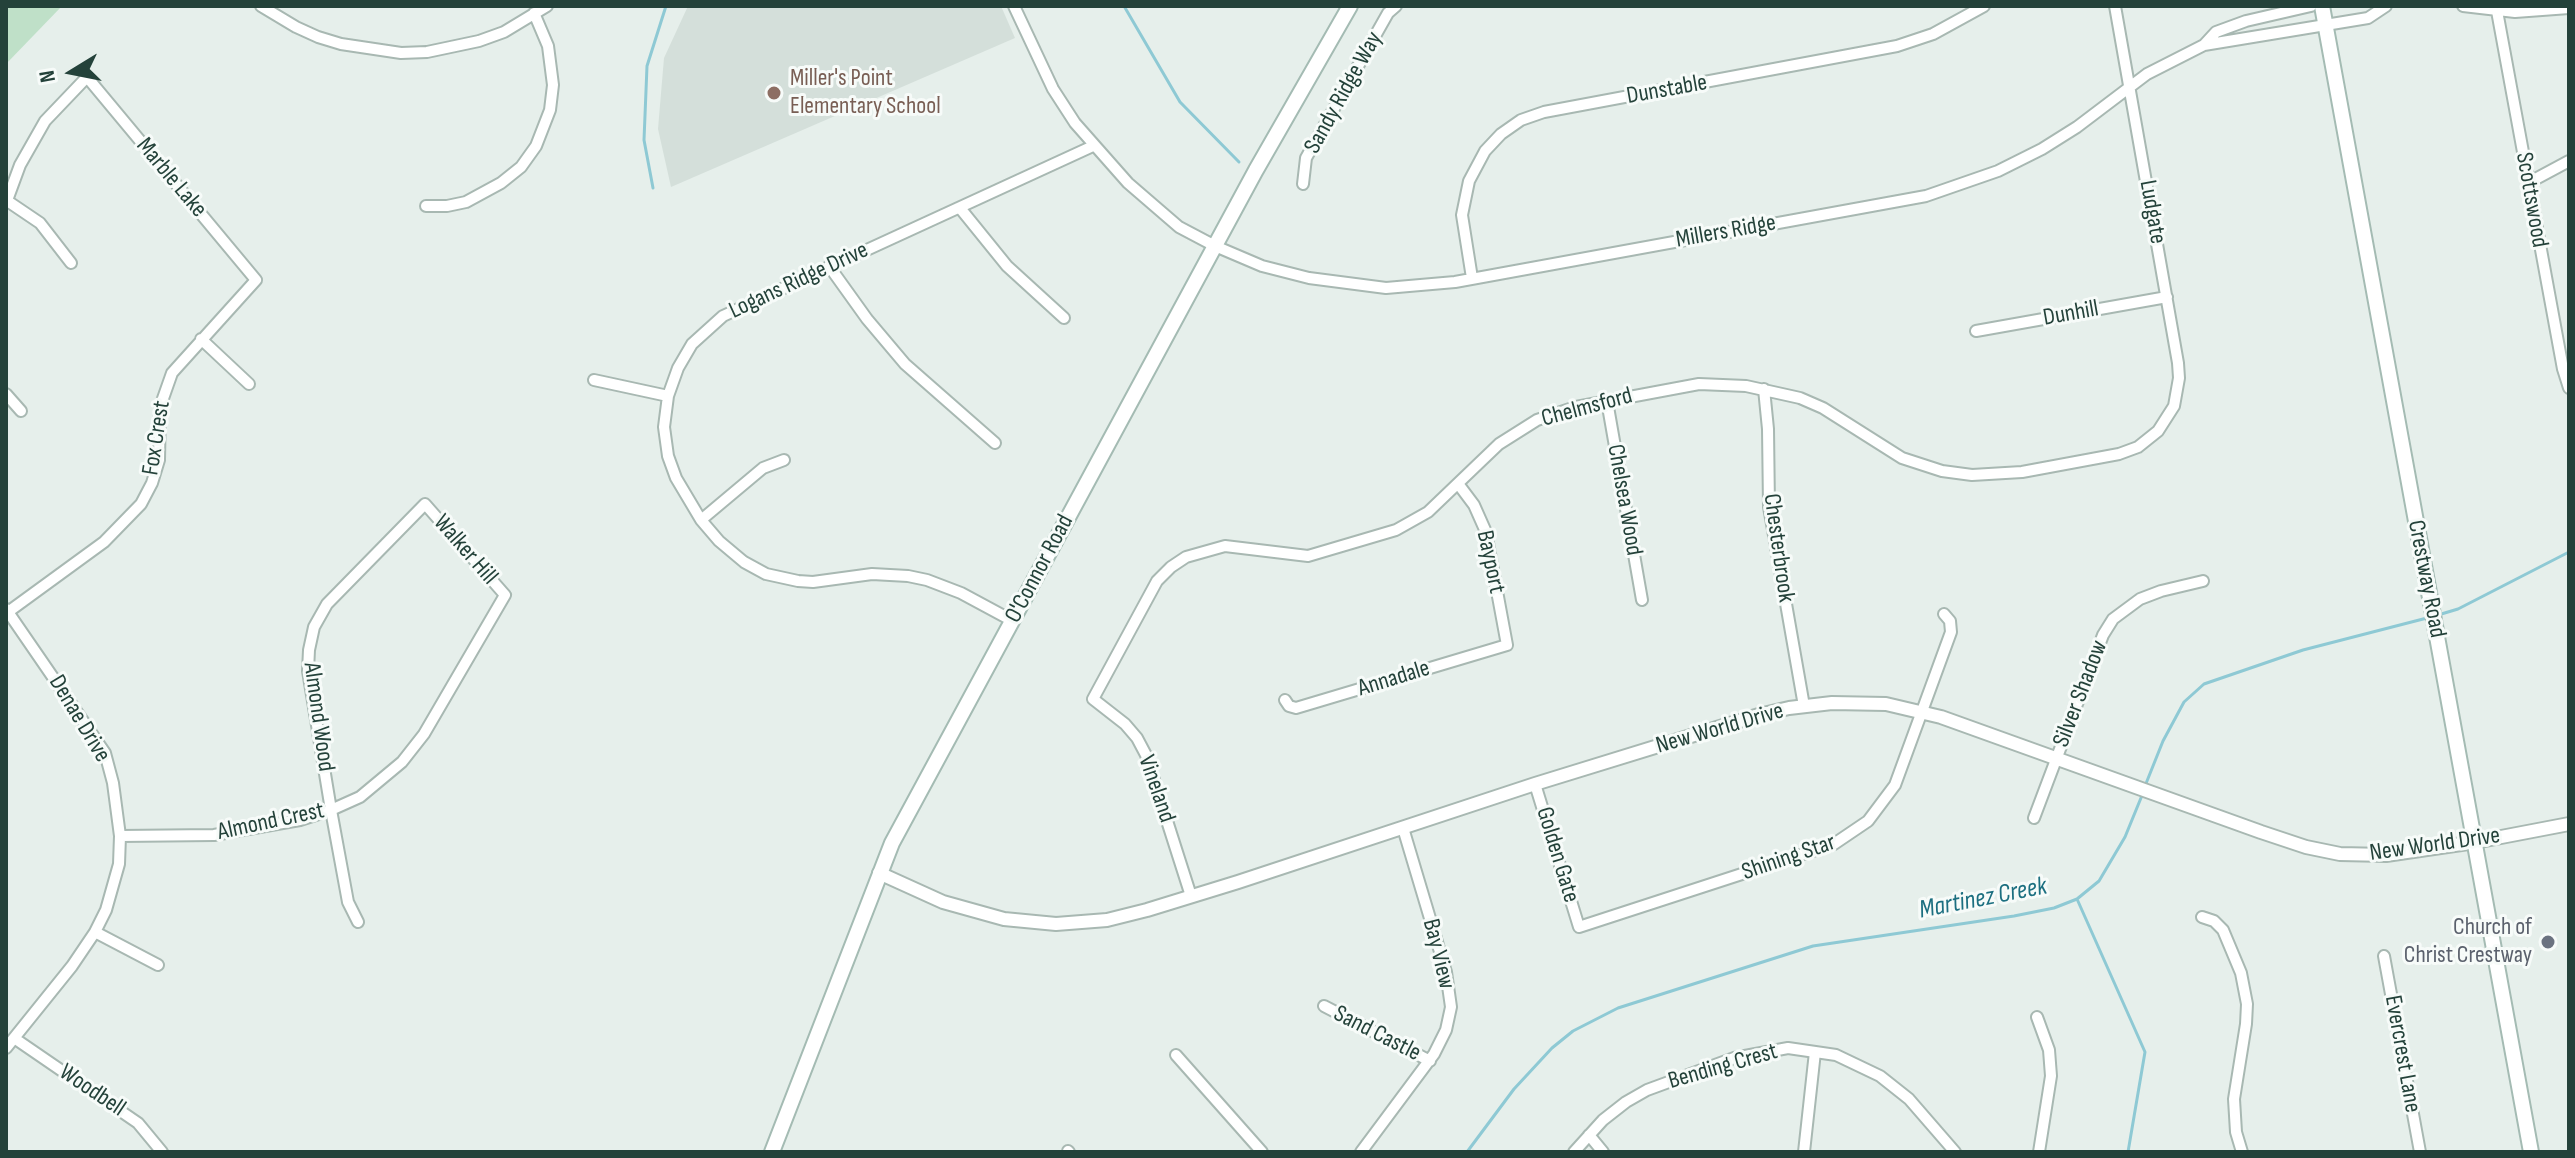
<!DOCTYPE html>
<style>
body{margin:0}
#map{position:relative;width:2575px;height:1158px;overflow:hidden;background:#e6efeb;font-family:"Sofia Sans Condensed",sans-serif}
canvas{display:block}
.frame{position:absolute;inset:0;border:8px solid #24423a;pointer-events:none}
.north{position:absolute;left:32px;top:32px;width:80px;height:80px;-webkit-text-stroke:6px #f7fbf9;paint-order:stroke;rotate:260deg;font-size:22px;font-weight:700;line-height:32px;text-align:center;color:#24423a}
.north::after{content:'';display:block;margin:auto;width:28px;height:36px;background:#24423a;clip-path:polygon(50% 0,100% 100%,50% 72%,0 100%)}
</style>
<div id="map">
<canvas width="2575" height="1158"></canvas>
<div class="frame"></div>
<div class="north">N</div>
</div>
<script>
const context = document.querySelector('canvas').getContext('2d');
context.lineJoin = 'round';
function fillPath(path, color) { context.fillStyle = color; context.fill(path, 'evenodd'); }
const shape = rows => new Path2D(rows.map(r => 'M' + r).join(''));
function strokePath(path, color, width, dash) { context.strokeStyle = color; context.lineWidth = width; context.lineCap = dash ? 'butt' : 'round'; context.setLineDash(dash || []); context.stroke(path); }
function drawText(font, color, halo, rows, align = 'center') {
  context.font = font + ' "Sofia Sans Condensed",sans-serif'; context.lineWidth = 6; context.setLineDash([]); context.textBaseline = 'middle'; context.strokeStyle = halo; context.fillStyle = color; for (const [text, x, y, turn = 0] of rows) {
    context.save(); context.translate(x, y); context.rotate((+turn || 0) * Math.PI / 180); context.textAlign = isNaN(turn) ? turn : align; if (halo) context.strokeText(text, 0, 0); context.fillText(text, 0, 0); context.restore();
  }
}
const built = shape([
 [688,6,1001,6,1015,38,671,187,658,129,664,58]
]);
const green = shape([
 [6,6,62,6,6,64]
]);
const stream = shape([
 [1124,6,1180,102,1239,162],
 [653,188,644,140,647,66,666,6],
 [2438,615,2458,609,2569,552],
 [2145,786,2163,741,2184,702,2204,684,2303,650,2427,618],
 [2077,899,2145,1052,2128,1152],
 [1467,1152,1514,1089,1552,1048,1573,1031,1618,1008,1813,946,2014,916,2054,908,2077,899,2099,881,2125,837,2143,793]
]);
const minor = shape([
 [261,6,296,27,318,37,341,44,401,53,427,52,479,41,504,32,547,6],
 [1014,6,1053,89,1075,123,1128,183,1179,227,1215,246,1262,266,1309,278,1386,288,1455,282,1926,196,1998,171,2042,149,2077,127,2147,74,2204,45],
 [2311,6,2246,21,2216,32,2204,45,2368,18,2386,6],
 [2463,6,2515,12,2569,8],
 [2497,11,2563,369,2569,388],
 [2528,183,2569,161],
 [1303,184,1306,158,1388,13,1396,6],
 [6,200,40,223,71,263],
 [6,203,20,165,45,121,87,77,256,280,172,373,160,407,159,460,152,483,141,504,104,542,8,612],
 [426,206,447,206,466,202,501,183,521,167,536,146,550,110,553,85,548,46,534,13],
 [960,208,1007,266,1064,318],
 [829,266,867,319,905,364,995,443],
 [1472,278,1462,215,1469,181,1485,151,1501,134,1521,120,1544,112,1897,46,1933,34,1984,6],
 [1976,331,2167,297],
 [201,339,249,384],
 [594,380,668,396],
 [1764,389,1768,429,1769,507,1804,706],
 [6,394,21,411],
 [1607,401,1642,600],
 [701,520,763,468,784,460],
 [6,609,105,753,113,783,120,836,119,864,106,910,95,932,72,966,6,1048],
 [1013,621,961,593,927,580,908,576,872,574,813,582,798,581,766,574,744,562,719,541,701,520,676,478,668,456,664,427,668,396,678,368,692,344,723,316,1093,146],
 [1285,700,1289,706,1296,708,1507,645,1486,532,1474,505,1459,485],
 [1535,784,1579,927,1834,844,1868,821,1895,785,1951,632,1950,621,1944,614],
 [2034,818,2103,635,2113,619,2140,599,2161,591,2203,581],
 [120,836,214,835,300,820,331,810,360,797,402,762,424,734,505,595,425,504,327,604,314,627,309,650,308,671,331,810,348,902,358,922],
 [1191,896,1146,755,1137,738,1125,724,1093,699,1157,581,1171,567,1186,557,1225,546,1308,556,1396,530,1428,512,1499,444,1537,420,1576,407,1699,384,1746,386,1800,398,1823,408,1902,458,1942,471,1972,475,2022,472,2119,454,2138,447,2158,431,2174,406,2179,378,2178,363,2115,6],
 [2202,917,2214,921,2223,930,2241,973,2247,1004,2246,1024,2234,1099,2236,1132,2242,1152],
 [95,932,158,965],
 [2384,956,2420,1152],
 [1324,1006,1430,1061],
 [2037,1017,2049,1050,2051,1076,2039,1152],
 [14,1038,138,1123,162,1152],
 [1176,1055,1262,1152],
 [1589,1135,1603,1152],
 [1068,1151,1069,1152],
 [1361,1152,1434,1054,1446,1030,1451,1007,1446,972,1403,828],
 [1574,1152,1603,1120,1626,1102,1647,1090,1734,1058,1788,1048,1836,1055,1880,1076,1909,1099,1955,1152],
 [1804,1152,1815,1052]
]);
const tertiary = shape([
 [879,873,943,902,1004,919,1056,924,1107,920,1147,910,1238,882,1535,784,1759,715,1789,708,1832,703,1886,704,1941,717,2261,832,2306,847,2340,854,2386,855,2475,842,2569,824]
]);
const secondary = shape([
 [2322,6,2531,1152],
 [772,1152,892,843,1256,170,1350,6]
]);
const markers = [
 [774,93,8,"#8d6e63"],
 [2548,942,8,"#6b7280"]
];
const educationNames = [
 ["Miller's Point",790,79],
 ["Elementary School",790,107]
];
const streetNames = [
 ["Dunstable",1667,90,-10],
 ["Sandy Ridge Way",1344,93,-61],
 ["Marble Lake",171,178,50],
 ["Scottswood",2531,200,80],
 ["Ludgate",2152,212,80],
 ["Millers Ridge",1726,232,-10],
 ["Logans Ridge Drive",799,281,-25],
 ["Dunhill",2071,314,-10],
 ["Chelmsford",1587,408,-15],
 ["Fox Crest",157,438,-81],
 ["Chelsea Wood",1624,500,80],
 ["Chesterbrook",1778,548,82],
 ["Walker Hill",465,550,49],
 ["Bayport",1490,562,78],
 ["O'Connor Road",1040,569,-62],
 ["Crestway Road",2426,579,79],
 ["Annadale",1394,679,-17],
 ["Silver Shadow",2081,694,-69],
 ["Almond Wood",318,717,82],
 ["Denae Drive",79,719,59],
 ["New World Drive",1720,729,-16],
 ["Vineland",1156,789,71],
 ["Almond Crest",271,822,-12],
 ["New World Drive",2435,845,-8],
 ["Golden Gate",1557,855,73],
 ["Shining Star",1789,858,-19],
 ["Bay View",1438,954,76],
 ["Sand Castle",1377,1034,27],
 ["Evercrest Lane",2402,1054,80],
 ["Bending Crest",1723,1067,-16],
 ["Woodbell",92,1091,34]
];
const worshipNames = [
 ["Church of",2532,928],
 ["Christ Crestway",2532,956]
];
const waterNames = [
 ["Martinez Creek",1983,899,-11]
];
fillPath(built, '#d4dfda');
fillPath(green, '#bfe0c8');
strokePath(stream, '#8ec9d4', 3);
strokePath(minor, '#a8b8b2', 14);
strokePath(tertiary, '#a8b8b2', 16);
strokePath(secondary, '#a4bbb3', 18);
strokePath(minor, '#fff', 10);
strokePath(tertiary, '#fff', 12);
strokePath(secondary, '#fff', 14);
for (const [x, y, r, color] of markers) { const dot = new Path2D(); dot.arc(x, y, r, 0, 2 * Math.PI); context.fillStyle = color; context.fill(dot); strokePath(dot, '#f7fbf9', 3); }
drawText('24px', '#785e54', '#f7fbf9', educationNames, 'left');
drawText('24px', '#24423a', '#f7fbf9', streetNames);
drawText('24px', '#5b616d', '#f7fbf9', worshipNames, 'right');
drawText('italic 26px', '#1c6f80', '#f7fbf9', waterNames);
</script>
